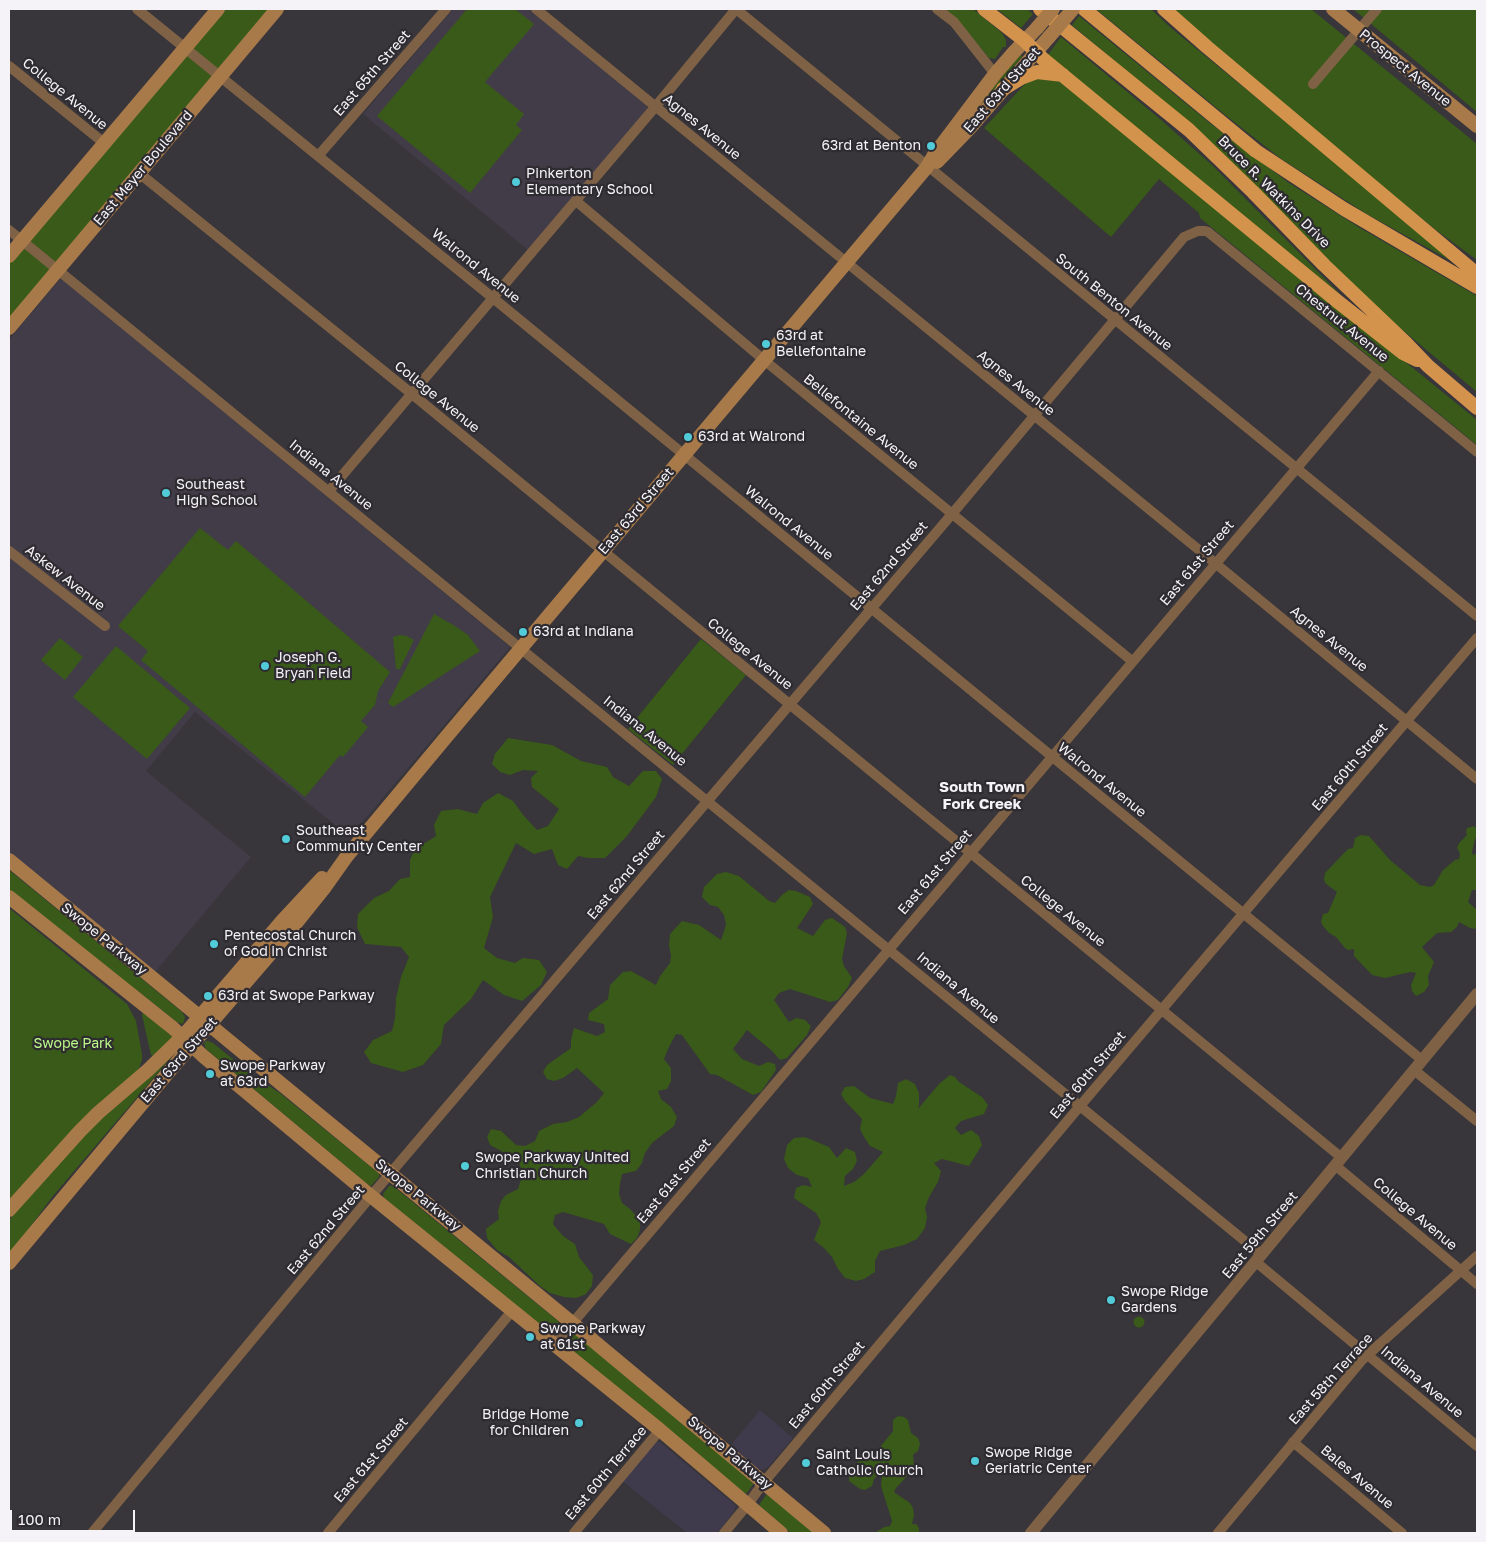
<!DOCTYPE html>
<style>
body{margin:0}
#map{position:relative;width:1486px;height:1542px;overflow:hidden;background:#38353b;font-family:"Golos Text",sans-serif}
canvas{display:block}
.frame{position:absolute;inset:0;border:10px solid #f5f3f7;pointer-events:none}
.scale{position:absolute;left:10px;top:1510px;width:125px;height:22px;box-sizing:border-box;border:2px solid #f5f3f7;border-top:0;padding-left:6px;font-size:15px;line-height:18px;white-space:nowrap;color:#f5f3f7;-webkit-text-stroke:4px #2e2b31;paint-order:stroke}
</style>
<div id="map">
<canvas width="1486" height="1542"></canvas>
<div class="frame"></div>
<div class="scale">100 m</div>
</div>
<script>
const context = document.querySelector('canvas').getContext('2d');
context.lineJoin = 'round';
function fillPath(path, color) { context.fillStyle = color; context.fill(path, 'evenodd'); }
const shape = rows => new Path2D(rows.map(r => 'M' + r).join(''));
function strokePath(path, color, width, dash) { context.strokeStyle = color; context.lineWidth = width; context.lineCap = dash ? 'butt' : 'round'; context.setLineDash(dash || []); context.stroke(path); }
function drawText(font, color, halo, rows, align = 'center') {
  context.font = font + ' "Golos Text",sans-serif'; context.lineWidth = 4.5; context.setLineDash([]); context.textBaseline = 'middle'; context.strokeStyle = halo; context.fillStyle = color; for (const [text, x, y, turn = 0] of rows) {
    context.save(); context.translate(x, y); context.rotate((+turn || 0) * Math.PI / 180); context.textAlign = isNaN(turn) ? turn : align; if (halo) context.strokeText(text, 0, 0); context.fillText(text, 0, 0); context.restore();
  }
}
const commercial = shape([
 [760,1410,793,1438,769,1466,762,1470,755,1468,730,1446],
 [656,1441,661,1443,736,1506,733,1513,717,1533,687,1533,621,1480]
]);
const built = shape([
 [453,9,529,9,646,104,648,109,528,250,363,114],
 [61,278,510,647,350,837,195,712,146,771,251,857,155,972,9,853,9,340]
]);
const green = shape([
 [224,9,272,9,9,321,9,264,123,130],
 [467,9,515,9,534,24,485,82,524,114,516,125,522,130,470,193,377,116],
 [943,9,973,9,1002,33,1006,40,1006,47,1003,47,995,59,989,58,965,29],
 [997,9,1027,9,1033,14,1021,28],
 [1096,9,1151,9,1171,28,1422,233,1455,263,1365,213,1280,158,1224,114],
 [1172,9,1311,9,1477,144,1477,260,1436,230,1246,77],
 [1353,9,1477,9,1477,112],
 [1079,16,1211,124,1289,183,1360,228,1477,296,1477,392,1369,302,1249,179,1195,128,1072,25],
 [1061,37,1160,119,1212,165,1341,295,1047,56],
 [1019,54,1022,56,1022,57,965,124],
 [1038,77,1061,82,1477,420,1477,445,1200,218,1199,213,1159,179,1111,237,984,128,1025,84],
 [200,528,228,550,236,541,390,672,378,691,375,705,361,721,368,727,343,757,340,755,305,797,141,660,148,651,118,626],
 [434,614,455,626,468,635,480,651,393,707,388,703],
 [400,635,407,636,414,640,400,669,396,669,393,637],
 [60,638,83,657,65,680,41,660],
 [701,639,746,675,673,765,628,729],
 [116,646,190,708,147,759,73,697],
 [508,738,552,745,581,761,607,767,613,777,629,786,643,771,656,771,662,779,656,797,627,836,605,858,588,858,578,856,567,869,558,865,552,849,534,854,516,843,490,897,493,917,484,948,497,958,515,963,523,958,539,960,547,972,541,985,522,1001,504,995,483,980,471,999,444,1025,441,1044,423,1065,403,1072,371,1063,364,1052,373,1040,392,1031,395,1018,396,998,401,977,409,957,401,947,365,944,357,927,358,914,374,898,389,891,400,879,410,877,410,860,414,850,436,836,434,825,441,811,458,809,477,814,483,803,498,793,513,801,524,816,537,830,548,826,559,809,532,787,531,778,538,771,523,770,510,775,500,772,492,764,495,754],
 [1474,826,1477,829,1477,836,1475,839,1472,852,1473,855,1477,853,1477,890,1472,890,1468,902,1477,910,1477,928,1476,929,1470,928,1459,922,1457,927,1451,932,1437,933,1422,947,1434,962,1428,976,1429,985,1424,992,1416,996,1412,991,1411,985,1416,973,1410,972,1385,978,1372,975,1354,956,1354,949,1348,950,1345,948,1336,937,1329,933,1323,926,1321,922,1323,914,1328,913,1337,892,1325,883,1324,879,1325,873,1348,849,1353,848,1355,838,1361,835,1369,836,1390,860,1420,885,1430,887,1434,885,1443,870,1455,860,1459,859,1460,854,1457,847,1460,842,1467,835,1466,832,1467,828],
 [9,870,182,1012,185,1017,184,1022,182,1024,177,1022,143,995,113,975,9,890],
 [726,872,739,876,769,901,775,903,782,895,789,890,796,891,810,897,813,904,797,928,813,936,825,920,832,918,845,927,847,933,842,959,844,966,852,978,848,987,838,1000,830,1002,790,989,779,993,774,1000,789,1022,796,1018,805,1020,811,1026,807,1035,787,1058,780,1060,771,1050,747,1030,733,1049,742,1059,759,1066,768,1062,775,1064,776,1070,761,1092,753,1095,717,1075,710,1074,682,1035,676,1034,669,1047,664,1059,671,1068,671,1081,667,1089,658,1091,661,1099,671,1107,677,1117,674,1126,652,1143,645,1153,642,1163,636,1171,622,1174,620,1184,619,1194,622,1203,630,1209,640,1220,640,1230,637,1238,631,1244,610,1234,604,1224,563,1212,555,1215,553,1224,563,1236,575,1244,579,1257,593,1275,592,1286,586,1294,576,1298,564,1297,550,1293,540,1286,509,1257,497,1250,487,1238,486,1229,499,1219,498,1211,501,1201,506,1195,518,1189,523,1173,519,1163,510,1153,503,1152,490,1145,487,1137,491,1129,501,1131,516,1145,525,1146,535,1141,539,1131,553,1124,567,1122,579,1117,597,1102,604,1093,577,1068,563,1078,554,1081,547,1079,543,1072,547,1065,571,1048,571,1040,574,1028,597,1036,605,1032,604,1024,588,1020,589,1013,608,999,610,985,623,972,631,971,656,985,660,976,670,963,671,956,669,945,670,934,682,921,699,925,721,940,726,925,724,915,718,907,710,905,702,897,704,887,717,874],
 [9,908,127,1004,136,1021,142,1054,142,1060,139,1068,133,1076,9,1203],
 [143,1013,145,1013,173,1037,153,1056,151,1055,142,1015],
 [206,1041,208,1041,213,1043,250,1073,281,1094,376,1171,379,1173,379,1177,371,1186,366,1183,206,1049,204,1043],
 [172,1052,174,1054,52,1197,9,1256,9,1220,81,1138],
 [950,1075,955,1077,959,1082,982,1097,988,1105,984,1114,961,1121,955,1128,961,1135,971,1130,979,1136,982,1145,969,1166,942,1159,934,1163,941,1171,938,1182,929,1197,925,1208,927,1217,925,1228,917,1239,904,1245,880,1251,875,1261,875,1272,864,1279,856,1281,845,1278,838,1269,832,1257,824,1248,814,1240,821,1222,816,1213,794,1198,796,1188,803,1185,812,1187,808,1178,797,1175,788,1168,784,1159,787,1145,794,1138,805,1137,829,1147,837,1158,846,1148,855,1152,857,1161,853,1169,845,1176,844,1186,854,1182,864,1174,883,1152,870,1146,864,1137,860,1129,862,1119,845,1101,841,1094,845,1087,854,1086,870,1098,893,1104,896,1096,898,1083,906,1079,915,1084,919,1093,919,1105,918,1109,939,1084],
 [389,1186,393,1186,558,1321,561,1325,555,1334,553,1335,384,1198,383,1194],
 '1133.5 1322a5.5 5.5 0 1 1 11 0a5.5 5.5 0 1 1-11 0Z',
 [572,1333,576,1335,754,1483,747,1493,745,1494,563,1344,564,1341],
 [898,1416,904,1417,908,1420,911,1433,918,1438,920,1444,918,1451,913,1455,914,1465,911,1472,896,1488,894,1492,910,1503,913,1508,914,1515,912,1524,916,1524,919,1528,919,1532,875,1533,884,1527,890,1526,892,1521,881,1486,882,1477,878,1475,874,1479,872,1486,865,1490,860,1489,849,1481,849,1473,855,1464,869,1452,877,1450,881,1446,893,1431,893,1420],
 [766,1495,768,1495,815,1533,791,1533,759,1505]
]);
const minor = shape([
 [137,9,493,298,1422,1060],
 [536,9,1215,563,1477,779],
 [736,9,1477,616],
 [937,9,954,22,995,74],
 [9,66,104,143],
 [1313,84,1377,9],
 [318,156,446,9],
 [139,173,412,394,1342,1158],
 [576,201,764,360,1132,661],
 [9,230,1262,1255],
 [329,491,656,106,736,9],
 [9,551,105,626],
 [1414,1070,1477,1121],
 [1336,1166,1477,1284],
 [1256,1262,1477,1446],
 [554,1345,1379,371],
 [1293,1442,1402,1533],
 [92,1533,371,1196,952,514,1184,237,1198,231,1205,231,1208,232,1477,452],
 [328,1533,512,1311],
 [574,1533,660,1430],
 [724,1533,748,1504,764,1482,1080,1106,1477,638],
 [1218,1533,1362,1360,1477,1256]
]);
const tertiary = shape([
 [1031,1533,1477,994]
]);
const secondary = shape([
 [1333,9,1477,126],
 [937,162,969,129,1049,37],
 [9,256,218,9],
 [9,328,277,9],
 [9,860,572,1323,824,1533],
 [9,897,173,1028,202,1055,371,1196,660,1430,781,1533],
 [9,1210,80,1131,98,1113,148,1070,183,1036,282,921,322,878],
 [9,1263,166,1075,284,938,325,887,347,856,447,736,927,167,934,155,995,74,1014,52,1037,28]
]);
const trunk = shape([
 [984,9,1025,41,1043,59,1337,301,1403,353,1417,360],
 [1040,9,1189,130,1253,192,1324,265,1406,343,1428,366,1477,408],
 [1084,9,1256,151,1344,209,1477,287],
 [1164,9,1207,47,1477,274],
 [1003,89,1021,78,1037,72,1063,75]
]);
const secondaryBridge = shape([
 [1037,28,1053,9],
 [1049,37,1073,9]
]);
const markers = [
 [931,146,5,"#52cbd8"],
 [516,182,5,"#52cbd8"],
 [766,344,5,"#52cbd8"],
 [688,437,5,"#52cbd8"],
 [166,493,5,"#52cbd8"],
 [523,632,5,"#52cbd8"],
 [265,666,5,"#52cbd8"],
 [286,839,5,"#52cbd8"],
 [214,944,5,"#52cbd8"],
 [208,996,5,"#52cbd8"],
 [210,1074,5,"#52cbd8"],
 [465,1166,5,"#52cbd8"],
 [1111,1300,5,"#52cbd8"],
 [530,1337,5,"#52cbd8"],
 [579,1423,5,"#52cbd8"],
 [975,1461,5,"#52cbd8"],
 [806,1463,5,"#52cbd8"]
];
const streetNames = [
 ["Prospect Avenue",1405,68,39],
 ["East 65th Street",372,73,-49],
 ["East 63rd Street",1002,90,-49],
 ["College Avenue",65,94,39],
 ["Agnes Avenue",702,127,39],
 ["East Meyer Boulevard",143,168,-50],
 ["Bruce R. Watkins Drive",1274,192,45],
 ["Walrond Avenue",476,266,39],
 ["South Benton Avenue",1114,302,39],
 ["Chestnut Avenue",1342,323,39],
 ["Agnes Avenue",1016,383,39],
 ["College Avenue",437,397,39],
 ["Bellefontaine Avenue",861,422,39],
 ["Indiana Avenue",331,475,39],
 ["East 63rd Street",636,511,-50],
 ["Walrond Avenue",789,523,39],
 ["East 61st Street",1197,563,-50],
 ["East 62nd Street",889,566,-50],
 ["Askew Avenue",65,578,38],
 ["Agnes Avenue",1329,639,39],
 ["College Avenue",750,654,39],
 ["Indiana Avenue",645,731,39],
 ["East 60th Street",1350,767,-50],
 ["Walrond Avenue",1102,780,39],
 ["East 61st Street",935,872,-50],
 ["East 62nd Street",626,875,-50],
 ["College Avenue",1063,911,39],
 ["Swope Parkway",104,939,39],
 ["Indiana Avenue",958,988,40],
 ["East 63rd Street",179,1060,-49],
 ["East 60th Street",1088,1075,-50],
 ["East 61st Street",674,1181,-50],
 ["Swope Parkway",418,1195,39],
 ["College Avenue",1415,1214,40],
 ["East 62nd Street",326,1230,-50],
 ["East 59th Street",1260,1235,-50],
 ["East 58th Terrace",1331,1379,-48],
 ["Indiana Avenue",1422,1382,40],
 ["East 60th Street",827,1385,-50],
 ["Swope Parkway",730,1453,40],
 ["East 61st Street",371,1460,-50],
 ["East 60th Terrace",606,1473,-50],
 ["Bales Avenue",1357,1477,40]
];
const poiNames = [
 ["63rd at Benton",921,146,"right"],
 ["Pinkerton",526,174],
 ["Elementary School",526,190],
 ["63rd at",776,336],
 ["Bellefontaine",776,352],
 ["63rd at Walrond",698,437],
 ["Southeast",176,485],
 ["High School",176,501],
 ["63rd at Indiana",533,632],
 ["Joseph G.",275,658],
 ["Bryan Field",275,674],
 ["Southeast",296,831],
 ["Community Center",296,847],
 ["Pentecostal Church",224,936],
 ["of God in Christ",224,952],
 ["63rd at Swope Parkway",218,996],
 ["Swope Parkway",220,1066],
 ["at 63rd",220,1082],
 ["Swope Parkway United",475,1158],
 ["Christian Church",475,1174],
 ["Swope Ridge",1121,1292],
 ["Gardens",1121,1308],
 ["Swope Parkway",540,1329],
 ["at 61st",540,1345],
 ["Bridge Home",569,1415,"right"],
 ["for Children",569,1431,"right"],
 ["Swope Ridge",985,1453],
 ["Geriatric Center",985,1469],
 ["Saint Louis",816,1455],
 ["Catholic Church",816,1471]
];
const parkNames = [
 ["Swope Park",73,1044]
];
const neighbourhoodNames = [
 ["South Town",982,787],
 ["Fork Creek",982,804]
];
fillPath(commercial, '#3f3b4d');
fillPath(built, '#423c48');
fillPath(green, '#395a18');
strokePath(minor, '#7f6245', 10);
strokePath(tertiary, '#7f6245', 12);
strokePath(secondary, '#a87a4a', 14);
strokePath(trunk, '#d4934c', 14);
strokePath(secondaryBridge, '#a87a4a', 14);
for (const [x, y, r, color] of markers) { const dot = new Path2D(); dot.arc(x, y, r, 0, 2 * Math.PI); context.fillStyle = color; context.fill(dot); strokePath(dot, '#2e2b31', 2); }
drawText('14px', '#f5f3f7', '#2e2b31', streetNames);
drawText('14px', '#f5f3f7', '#2e2b31', poiNames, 'left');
drawText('14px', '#bbf988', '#2e2b31', parkNames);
drawText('bold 15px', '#f5f3f7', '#2e2b31', neighbourhoodNames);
</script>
